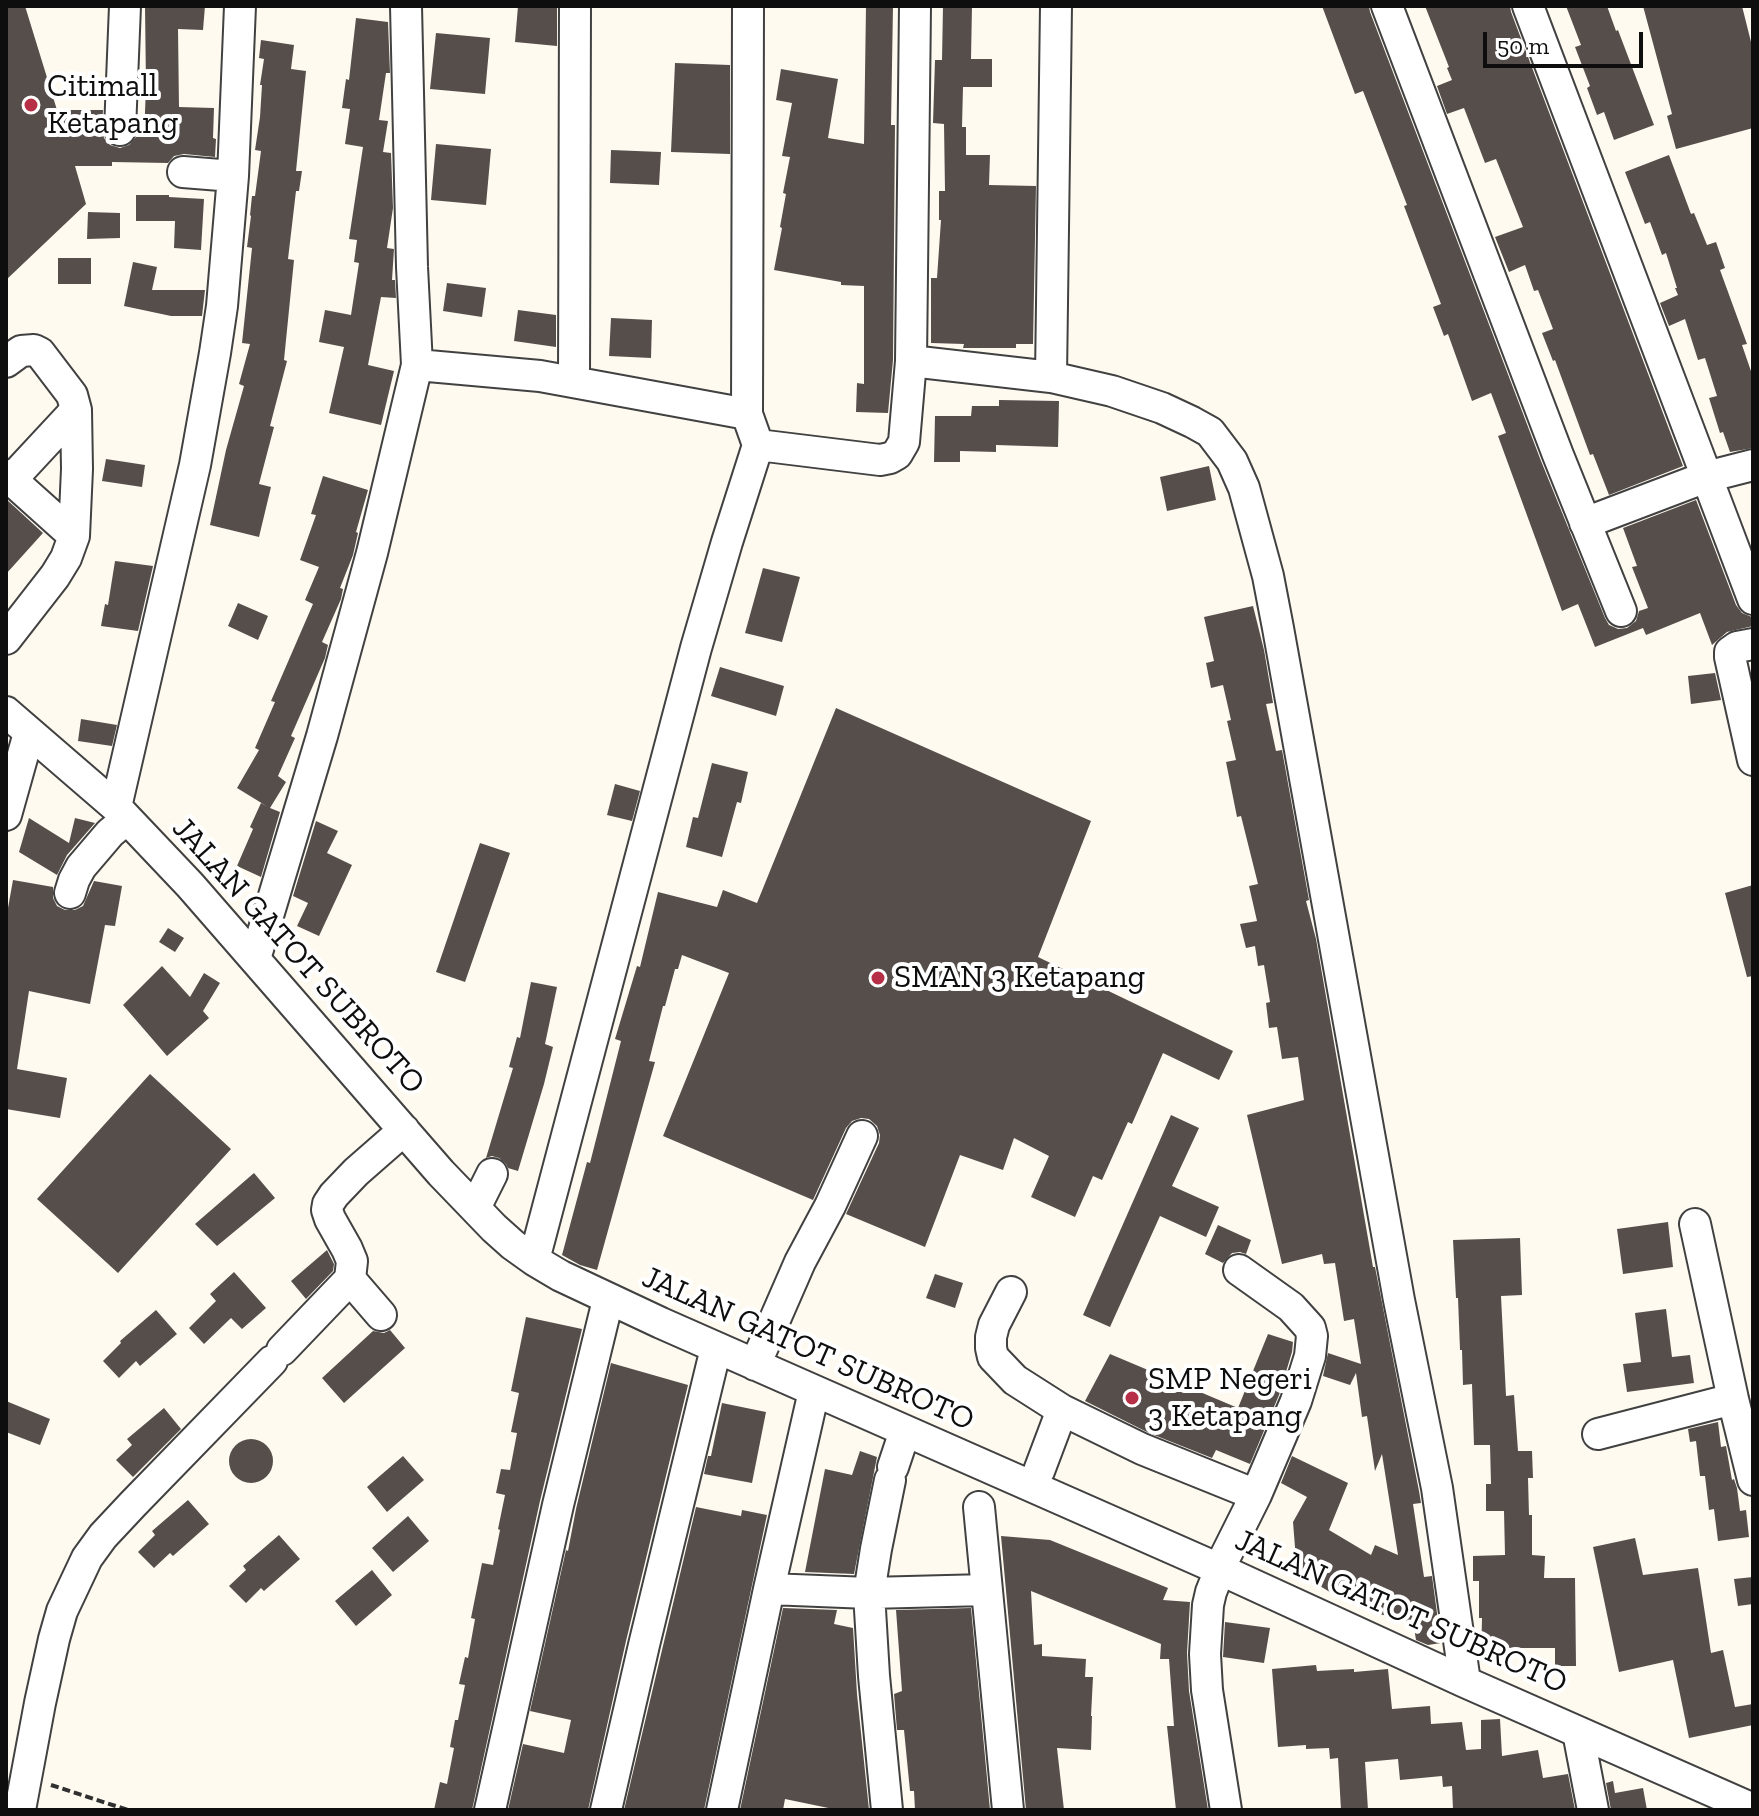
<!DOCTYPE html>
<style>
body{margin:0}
#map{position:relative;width:1759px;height:1816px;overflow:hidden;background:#fefaf0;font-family:"Zilla Slab",serif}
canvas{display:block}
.frame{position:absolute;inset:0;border:8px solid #0e0e0e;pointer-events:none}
.scale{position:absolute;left:1483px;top:32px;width:160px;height:36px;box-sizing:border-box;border:4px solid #0e0e0e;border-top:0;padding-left:10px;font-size:24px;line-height:28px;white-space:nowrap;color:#0e0e0e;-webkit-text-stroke:6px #fff;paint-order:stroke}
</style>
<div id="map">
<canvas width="1759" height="1816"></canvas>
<div class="frame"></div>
<div class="scale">50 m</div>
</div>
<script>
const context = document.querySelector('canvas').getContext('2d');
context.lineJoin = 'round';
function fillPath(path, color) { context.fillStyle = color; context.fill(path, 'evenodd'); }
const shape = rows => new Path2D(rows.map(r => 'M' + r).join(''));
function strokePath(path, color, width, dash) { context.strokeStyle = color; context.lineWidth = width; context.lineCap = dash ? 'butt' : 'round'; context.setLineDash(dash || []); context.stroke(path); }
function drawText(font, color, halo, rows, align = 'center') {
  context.font = font + ' "Zilla Slab",serif'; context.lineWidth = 8; context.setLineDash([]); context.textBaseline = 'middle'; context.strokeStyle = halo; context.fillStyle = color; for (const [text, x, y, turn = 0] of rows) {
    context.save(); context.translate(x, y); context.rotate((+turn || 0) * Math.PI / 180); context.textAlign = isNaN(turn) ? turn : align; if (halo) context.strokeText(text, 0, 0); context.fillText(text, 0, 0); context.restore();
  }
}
const building = shape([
 [6,6,25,6,57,110,103,110,102,129,104,138,110,145,120,148,129,145,136,137,144,136,146,87,145,6,205,6,203,30,178,29,179,107,214,108,213,138,216,139,215,157,184,154,174,156,168,163,112,162,112,166,75,166,86,204,6,280],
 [518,6,557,6,557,46,515,42],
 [866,6,893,6,891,125,895,125,893,360,888,413,856,412,857,383,864,384,864,286,841,285,841,282,774,270,782,228,780,227,786,194,783,193,790,157,782,156,792,103,776,100,781,69,838,79,828,138,864,144],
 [943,6,972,6,971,59,992,59,992,87,963,87,962,127,966,127,966,155,990,155,989,185,1036,186,1033,344,1016,344,1016,348,963,348,964,344,931,343,931,278,937,278,941,220,939,220,939,191,945,191,944,124,933,123,935,60,942,60],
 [1322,6,1369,6,1370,12,1541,461,1605,618,1609,625,1618,629,1627,628,1636,621,1639,611,1648,608,1632,567,1637,566,1623,528,1696,500,1736,605,1742,613,1752,617,1753,626,1727,632,1712,645,1700,613,1646,635,1643,628,1595,647,1578,604,1562,611,1498,436,1506,433,1491,393,1472,401,1448,334,1444,336,1433,307,1441,304,1404,206,1407,205,1363,91,1355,94],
 [1425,6,1510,6,1511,12,1683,466,1609,495,1593,454,1590,455,1555,360,1553,361,1542,333,1553,329,1538,290,1534,291,1525,265,1509,272,1495,237,1523,227,1496,159,1485,163,1464,108,1447,114,1437,86,1452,80,1447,68,1449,67],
 [1566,6,1607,6,1616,31,1618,30,1654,125,1614,140,1604,112,1597,115,1587,88,1590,86,1575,47,1581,45],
 [1643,6,1742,6,1753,50,1753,128,1676,149,1667,116,1672,114],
 [356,18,388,22,390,73,386,73,379,120,388,121,383,152,391,153,393,208,387,248,394,249,392,280,395,280,396,298,381,297,368,365,394,371,381,425,329,413,344,347,319,342,325,310,351,315,359,263,354,262,357,240,349,239,363,147,345,144,350,109,342,108,346,79,349,80],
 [436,33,490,38,485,94,430,89],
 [261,40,294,45,291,69,306,71,296,171,302,171,299,191,296,191,288,259,294,260,284,360,287,361,270,426,274,427,259,484,271,487,259,537,210,525,226,450,244,386,239,384,250,344,242,343,252,248,247,247,251,216,250,215,252,196,255,196,261,151,255,150,260,117,262,85,260,85,264,59,259,58],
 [675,63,730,65,730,154,671,152],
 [436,144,491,149,486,205,431,200],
 [611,150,661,152,659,185,610,183],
 [1669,155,1691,214,1694,213,1707,245,1716,242,1725,268,1720,270,1747,344,1742,345,1753,377,1753,448,1730,452,1723,432,1720,433,1709,398,1717,396,1705,358,1698,360,1685,319,1669,326,1660,303,1678,295,1675,288,1677,288,1666,253,1662,255,1650,222,1645,224,1625,172],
 [136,195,169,195,169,197,204,199,201,250,174,248,175,221,136,221],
 [88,212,120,213,120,238,87,239],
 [58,258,91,258,91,284,58,284],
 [133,262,157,267,152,290,205,290,202,316,171,316,124,306],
 [447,283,486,288,482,317,443,311],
 [518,310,556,315,556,347,514,341],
 [611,318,652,320,651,358,609,356],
 [999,400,1059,401,1058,447,996,445,996,452,960,451,960,462,934,462,935,416,971,416,972,406,999,406],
 [106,459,145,465,142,487,102,481],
 [1209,466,1216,500,1167,511,1160,477],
 [323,476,368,490,356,532,358,533,353,555,340,588,343,589,341,599,322,642,328,645,325,658,291,736,295,738,278,776,286,782,270,808,280,812,261,877,237,866,253,829,250,827,261,803,268,807,237,788,259,750,255,748,275,702,271,701,313,604,305,600,319,567,300,560,316,515,311,514],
 [6,499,43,533,6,574],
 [115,561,153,566,138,631,101,626,105,604,108,605],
 [763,568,800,577,782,642,745,633],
 [238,603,268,616,258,640,228,626],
 [1253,606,1264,650,1273,703,1266,704,1276,751,1282,750,1309,900,1306,901,1316,939,1373,1267,1375,1267,1419,1491,1421,1503,1413,1504,1424,1577,1432,1576,1441,1643,1428,1645,1416,1640,1413,1621,1409,1622,1376,1613,1379,1605,1342,1590,1338,1597,1297,1572,1293,1522,1307,1497,1281,1483,1292,1456,1348,1483,1329,1530,1371,1555,1375,1545,1398,1555,1382,1454,1375,1471,1367,1416,1362,1417,1356,1373,1350,1385,1323,1376,1328,1353,1361,1364,1354,1319,1344,1321,1335,1263,1324,1264,1322,1254,1282,1264,1247,1115,1304,1100,1298,1057,1282,1059,1277,1027,1269,1028,1266,1003,1270,1002,1264,965,1258,966,1255,946,1246,948,1240,924,1257,921,1249,886,1258,884,1241,816,1237,817,1226,762,1236,760,1227,721,1231,720,1223,685,1211,688,1206,663,1214,661,1204,617],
 [720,667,784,686,776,716,711,696],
 [1715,673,1721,700,1691,704,1688,676],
 [836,708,1091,821,1038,957,1233,1051,1219,1080,1163,1053,1132,1124,1128,1122,1102,1180,1093,1176,1075,1217,1031,1197,1049,1156,1014,1138,1003,1170,960,1155,925,1247,846,1214,879,1143,880,1135,877,1126,869,1119,861,1118,852,1121,846,1128,813,1200,663,1136,729,973,682,955,678,969,675,969,665,1006,663,1006,649,1061,655,1062,597,1270,580,1265,562,1255,587,1162,590,1163,621,1041,615,1039,637,966,640,967,658,892,717,907,723,890,757,903],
 [81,719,117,725,112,746,78,741],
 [712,763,748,772,741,803,737,802,722,857,686,847,693,817,698,818],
 [615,784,640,791,632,821,607,815],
 [29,818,69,843,75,818,95,823,67,855,57,875,19,852],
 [316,821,338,831,327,853,352,865,319,936,297,926,308,903,293,896],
 [480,843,510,853,465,982,436,972],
 [13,880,53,887,53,898,57,906,65,910,75,910,83,906,94,881,122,886,115,926,105,925,90,1004,29,991,17,1069,67,1078,60,1118,6,1109,6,919],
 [1753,885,1753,976,1747,977,1725,893],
 [168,928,184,938,175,952,159,942],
 [162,966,190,997,204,973,220,983,203,1011,209,1018,167,1056,123,1005],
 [531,982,557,987,545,1044,553,1047,544,1084,518,1171,508,1168,506,1164,499,1158,492,1156,486,1158,513,1068,509,1067,517,1037,520,1038],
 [150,1074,231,1149,118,1273,37,1199],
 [1171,1115,1199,1128,1172,1186,1219,1207,1206,1237,1160,1216,1110,1327,1083,1315],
 [254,1173,275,1198,217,1246,195,1224],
 [1668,1222,1673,1267,1623,1274,1617,1229],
 [1218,1225,1251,1240,1246,1254,1240,1252,1232,1253,1223,1263,1205,1254],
 [1520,1238,1522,1295,1501,1296,1506,1396,1514,1395,1518,1451,1532,1451,1533,1478,1528,1478,1529,1515,1532,1515,1532,1555,1545,1556,1544,1578,1575,1578,1576,1666,1555,1666,1555,1648,1508,1648,1508,1661,1481,1661,1482,1618,1479,1618,1479,1581,1473,1581,1473,1556,1505,1555,1504,1511,1486,1511,1486,1484,1491,1484,1490,1445,1474,1445,1472,1384,1463,1385,1462,1350,1460,1350,1458,1298,1456,1298,1453,1240],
 [327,1250,334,1264,333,1271,306,1299,291,1281],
 [234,1272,266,1308,242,1329,231,1318,204,1344,189,1328,216,1301,210,1294],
 [935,1274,963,1283,955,1308,926,1298],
 [1666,1309,1672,1357,1690,1355,1694,1383,1627,1392,1623,1364,1641,1362,1635,1313],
 [156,1310,177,1334,140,1366,136,1361,119,1378,103,1361,121,1343,120,1341],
 [526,1317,582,1329,540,1501,472,1810,434,1810,440,1782,447,1784,454,1748,450,1747,455,1720,458,1720,465,1685,459,1684,465,1657,468,1658,475,1619,471,1618,482,1563,493,1565,500,1530,498,1529,505,1495,496,1493,501,1469,510,1470,517,1433,511,1432,519,1393,511,1391],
 [390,1330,405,1348,344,1403,322,1378,373,1331,384,1333],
 [1268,1334,1293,1342,1292,1352,1279,1395,1250,1464,1216,1450,1212,1458,1149,1433,1085,1401,1110,1354,1238,1408],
 [611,1363,688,1385,626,1641,588,1810,508,1810,523,1744,564,1753,571,1720,530,1711,566,1550,568,1551,576,1509],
 [6,1401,50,1419,40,1445,6,1432],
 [722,1403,766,1412,752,1483,704,1474,708,1456,711,1456],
 [164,1408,181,1429,133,1477,116,1460,132,1445,127,1439],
 [1718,1422,1721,1447,1726,1446,1732,1480,1734,1479,1737,1488,1740,1511,1746,1510,1749,1537,1718,1541,1714,1509,1709,1510,1705,1476,1700,1476,1696,1441,1690,1442,1688,1429],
 '229 1461a22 22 0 1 1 44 0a22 22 0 1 1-44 0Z',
 [860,1451,877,1457,854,1574,805,1572,825,1469,852,1475],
 [403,1456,424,1480,387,1512,367,1487],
 [188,1500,209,1524,173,1556,170,1553,154,1568,138,1552,155,1535,152,1531],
 [696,1507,741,1516,742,1510,767,1515,704,1810,624,1810],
 [408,1516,429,1541,393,1572,372,1548],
 [279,1535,300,1559,264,1591,261,1588,246,1603,229,1586,246,1570,243,1566],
 [1001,1536,1050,1540,1168,1588,1163,1600,1190,1602,1187,1653,1189,1691,1208,1810,1176,1810,1167,1726,1174,1726,1169,1659,1160,1659,1161,1644,1031,1591,1034,1645,1042,1644,1042,1656,1086,1659,1085,1677,1093,1677,1091,1716,1092,1716,1091,1750,1057,1748,1064,1810,1026,1810],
 [1635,1538,1643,1575,1698,1568,1711,1653,1723,1650,1735,1707,1753,1704,1753,1725,1689,1738,1673,1660,1619,1672,1593,1547],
 [372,1570,392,1595,356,1626,335,1601],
 [1753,1577,1753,1604,1738,1606,1734,1579],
 [783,1608,837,1610,834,1624,853,1628,857,1694,869,1810,838,1810,785,1799,783,1810,740,1810],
 [971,1608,990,1810,915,1810,914,1791,910,1791,904,1730,897,1730,894,1694,902,1691,896,1610],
 [1225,1622,1270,1628,1264,1663,1223,1657],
 [1316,1665,1317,1671,1354,1669,1354,1672,1388,1669,1392,1709,1430,1706,1431,1724,1462,1722,1466,1750,1481,1749,1481,1720,1500,1719,1502,1756,1538,1750,1543,1778,1568,1774,1575,1810,1453,1810,1452,1786,1443,1787,1442,1776,1400,1780,1398,1759,1365,1762,1368,1810,1341,1810,1338,1758,1330,1759,1329,1748,1306,1749,1306,1745,1278,1747,1272,1669],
 [1613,1781,1615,1793,1643,1788,1647,1810,1611,1810,1606,1783]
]);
const path = shape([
 [51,1785,128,1810]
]);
const minor = shape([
 [1387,6,1558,455,1621,611],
 [1528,6,1753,599],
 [120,130,125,6],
 [183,172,233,176],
 [911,361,1051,377,1056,6],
 [6,362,21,351,34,350,40,353,72,395,76,410,77,469,74,536],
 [417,365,540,376,747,414],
 [1051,377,1112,391,1162,408,1192,422,1210,432,1232,461,1244,488,1268,576,1278,628,1399,1300,1437,1488,1465,1682],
 [574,382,575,6],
 [758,445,880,460,890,458,897,454,904,442,911,361,915,6],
 [6,475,74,536,66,558,55,576,6,639],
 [11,480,76,410],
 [1585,523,1706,477,1753,465],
 [1753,644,1737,647,1730,652,1730,657,1753,760],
 [6,712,116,807,190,885,441,1173,494,1228,513,1245,534,1260,561,1276,661,1323,1219,1569,1465,1682,1753,1809],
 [116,807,195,465,215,353,222,306,233,176,240,6],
 [6,815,29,733],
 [70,893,74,880,81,867,110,833,127,819],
 [255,959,322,736,372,553,417,365,412,267,406,6],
 [475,1208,492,1174],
 [1695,1224,1733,1399,1753,1480],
 [534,1260,696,648,727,542,758,445,747,414,748,6],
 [350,1279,381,1315],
 [1011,1292,994,1325,991,1337,991,1348,993,1357,1015,1380,1062,1410,1142,1449,1256,1495],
 [282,1350,350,1279,352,1261,347,1249,330,1219,327,1210,328,1204,334,1195,356,1172,404,1130],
 [755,1365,800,1262,830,1206,862,1136],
 [1598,1434,1733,1399],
 [893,1467,905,1431],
 [1039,1471,1062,1410],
 [979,1507,1008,1810],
 [1225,1557,1256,1495,1296,1401,1310,1356,1312,1336,1310,1328,1291,1307,1239,1270],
 [1221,1567,1211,1592,1208,1605,1205,1654,1207,1690,1226,1810],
 [769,1589,869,1593,986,1590],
 [1578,1732,1593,1810],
 [20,1810,40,1703,54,1639,62,1611,87,1558,103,1536,133,1504,272,1361],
 [490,1810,558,1505,608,1300],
 [606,1810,644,1645,716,1348],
 [722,1810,769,1589,814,1391],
 [887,1810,874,1676,869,1593,876,1549,890,1480]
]);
const markers = [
 [31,105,8,"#b62f46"],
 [878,978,8,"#b62f46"],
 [1132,1398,8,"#b62f46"]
];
const poiNames = [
 ["Citimall",47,87],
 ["Ketapang",47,124],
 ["SMAN 3 Ketapang",894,978],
 ["SMP Negeri",1148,1380],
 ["3 Ketapang",1148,1417]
];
const streetNames = [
 ["JALAN GATOT SUBROTO",298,956,48],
 ["JALAN GATOT SUBROTO",808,1349,24],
 ["JALAN GATOT SUBROTO",1401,1612,24]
];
fillPath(building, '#564e4b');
strokePath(minor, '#414141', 34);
strokePath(path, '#303030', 4, [8, 4]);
strokePath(minor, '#fff', 30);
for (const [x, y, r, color] of markers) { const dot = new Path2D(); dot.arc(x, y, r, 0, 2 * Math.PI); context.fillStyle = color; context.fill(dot); strokePath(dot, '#fff', 3); }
drawText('32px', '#0e0e0e', '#fff', poiNames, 'left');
drawText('32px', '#0e0e0e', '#fff', streetNames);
</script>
